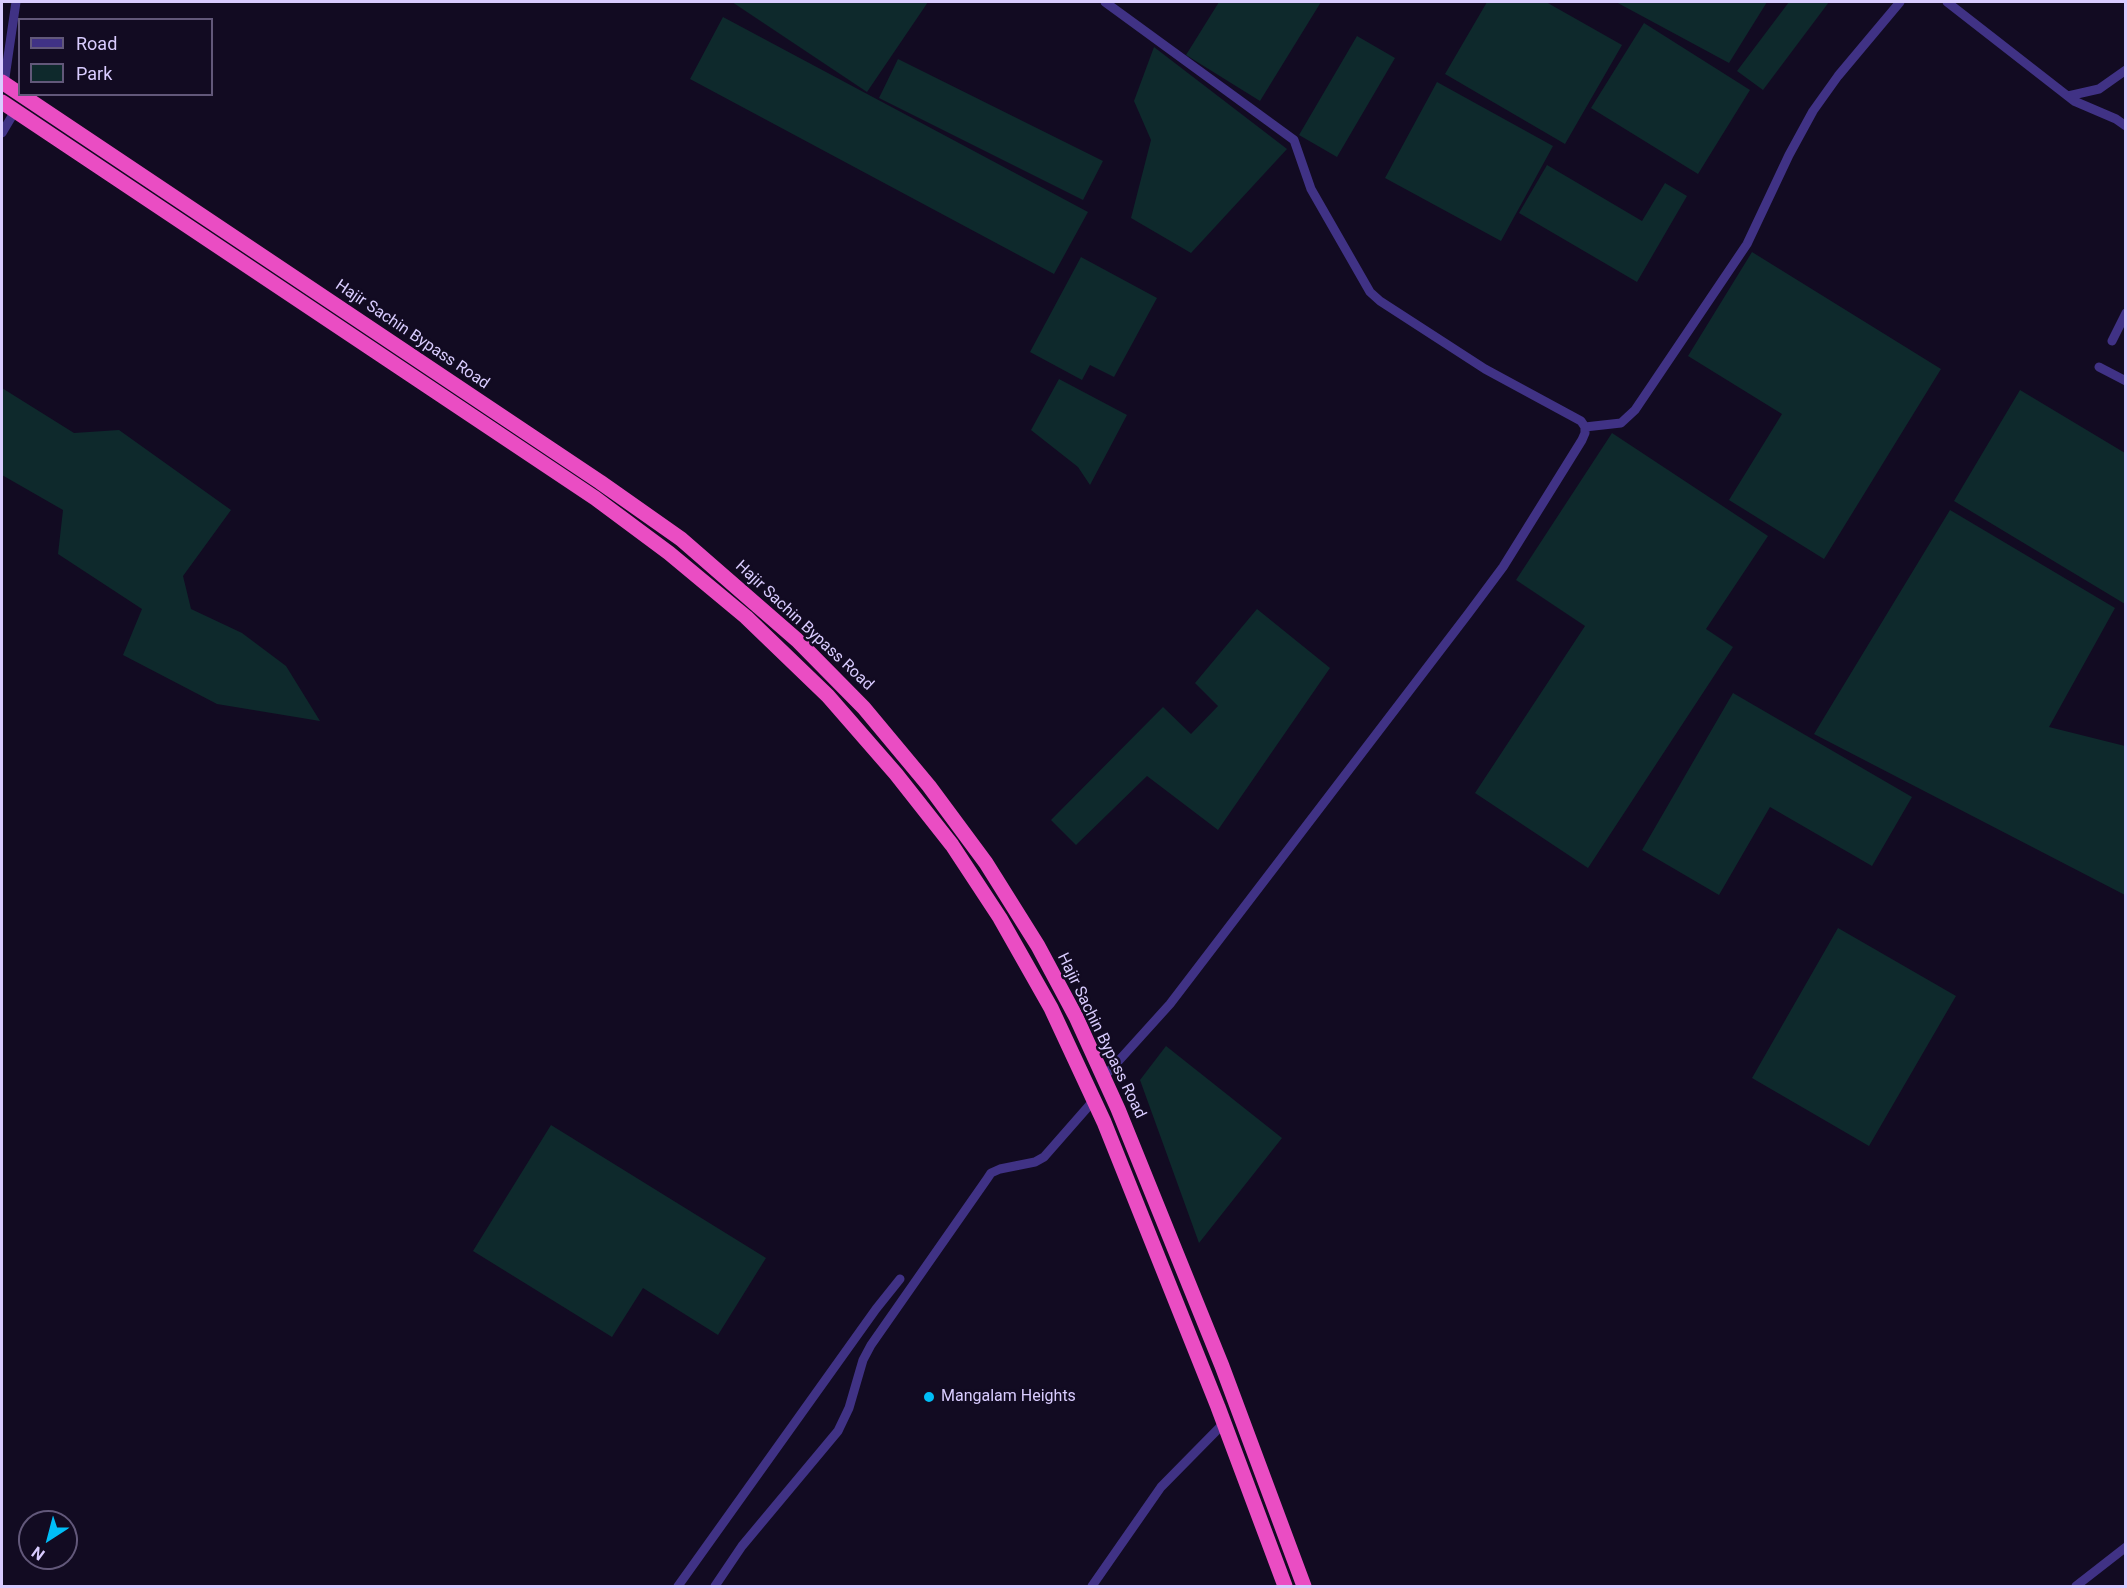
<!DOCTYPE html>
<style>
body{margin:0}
#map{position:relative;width:2127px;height:1588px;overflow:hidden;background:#120b22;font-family:Roboto,sans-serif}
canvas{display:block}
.frame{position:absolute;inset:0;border:3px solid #d9ccff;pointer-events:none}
.legend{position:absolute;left:18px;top:18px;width:195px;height:78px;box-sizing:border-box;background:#120b22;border:2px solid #62587a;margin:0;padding:8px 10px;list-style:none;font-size:18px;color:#d9ccff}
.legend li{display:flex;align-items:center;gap:12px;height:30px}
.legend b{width:30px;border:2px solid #62587a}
.north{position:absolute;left:18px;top:1510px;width:60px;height:60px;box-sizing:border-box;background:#120b22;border:2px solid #62587a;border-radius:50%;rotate:216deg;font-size:16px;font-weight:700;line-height:24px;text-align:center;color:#d9ccff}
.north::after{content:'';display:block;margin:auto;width:21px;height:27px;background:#00bef7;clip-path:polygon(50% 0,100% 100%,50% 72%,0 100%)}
</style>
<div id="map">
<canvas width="2127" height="1588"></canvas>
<div class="frame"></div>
<ul class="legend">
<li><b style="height:8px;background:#403285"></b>Road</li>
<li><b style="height:16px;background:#0e292c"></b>Park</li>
</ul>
<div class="north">N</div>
</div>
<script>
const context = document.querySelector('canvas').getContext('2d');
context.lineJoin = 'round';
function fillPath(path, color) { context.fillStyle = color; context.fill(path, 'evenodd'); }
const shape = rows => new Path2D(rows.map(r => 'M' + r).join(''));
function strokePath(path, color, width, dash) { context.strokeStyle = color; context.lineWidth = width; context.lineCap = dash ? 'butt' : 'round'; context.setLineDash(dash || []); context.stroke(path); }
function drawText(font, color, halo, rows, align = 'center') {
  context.font = font + ' Roboto,sans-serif'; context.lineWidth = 5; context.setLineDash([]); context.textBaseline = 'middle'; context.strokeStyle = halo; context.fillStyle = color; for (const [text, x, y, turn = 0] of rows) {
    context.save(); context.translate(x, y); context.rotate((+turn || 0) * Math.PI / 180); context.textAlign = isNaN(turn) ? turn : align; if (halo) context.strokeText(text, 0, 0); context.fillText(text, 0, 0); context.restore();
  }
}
const green = shape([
 [732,2,928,2,867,92],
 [1219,2,1321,2,1260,101,1186,55],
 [1487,2,1546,2,1622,45,1565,144,1445,74],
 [1616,2,1767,2,1729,63],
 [1789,2,1829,2,1763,90,1737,71],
 [723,17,1088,212,1054,274,690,79],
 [1644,23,1750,90,1698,174,1591,108],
 [1357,36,1395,58,1337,157,1299,135],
 [1154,47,1287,149,1191,253,1131,218,1151,140,1134,101],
 [898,59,1103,161,1083,200,879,98],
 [1437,82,1553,146,1501,241,1385,178],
 [1547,165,1642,221,1665,183,1687,196,1637,282,1519,213],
 [1752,252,1941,369,1824,559,1729,500,1782,414,1688,356],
 [1081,257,1157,298,1114,377,1090,365,1082,380,1030,352],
 [1059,379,1127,415,1090,485,1078,467,1031,430],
 [2,388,74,433,119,430,231,510,183,576,191,609,242,633,286,666,320,721,217,704,123,655,142,609,58,554,63,510,2,475],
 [2020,390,2125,453,2125,604,1954,501],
 [1612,433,1768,536,1706,629,1733,647,1588,868,1475,793,1585,626,1516,580],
 [1950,510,2115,608,2049,727,2125,746,2125,895,1814,734],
 [1257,609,1330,668,1218,830,1147,776,1076,845,1051,820,1163,707,1191,734,1218,706,1195,683],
 [1733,693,1912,797,1872,866,1770,807,1719,895,1642,850],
 [1838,928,1956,996,1869,1146,1752,1078],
 [1166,1046,1282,1138,1199,1243,1140,1080],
 [551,1125,766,1258,718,1335,643,1288,612,1337,473,1251]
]);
const minor = shape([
 [1947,2,2074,101,2116,119,2126,126],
 [4,84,16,2],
 [2068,96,2099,89,2126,70],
 [2,133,15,111],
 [2112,341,2126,313],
 [2099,367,2126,381],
 [1585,427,1621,423,1635,410,1747,244,1789,155,1813,111,1838,76,1900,2],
 [1104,1077,1170,1004,1468,614,1503,567,1582,440,1585,433,1585,427,1581,421,1485,369,1380,301,1370,292,1311,189,1294,140,1105,2],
 [678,1586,876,1309,900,1279],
 [715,1586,742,1546,838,1431,849,1408,863,1360,871,1345,987,1179,991,1173,1000,1169,1035,1162,1044,1157,1094,1100],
 [1092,1586,1161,1487,1224,1423],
 [2076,1586,2126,1547]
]);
const trunk = shape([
 [2,82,20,94],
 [20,94,600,482,681,539,797,640,864,708,929,786,986,863,1038,946,1076,1017,1118,1109,1222,1366,1304,1586],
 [2,102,595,498,669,553,746,617,828,696,896,774,952,845,1000,918,1051,1008,1104,1122,1218,1407,1285,1586]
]);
const markers = [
 [929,1397,6,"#00bef7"]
];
const streetNames = [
 ["Hajir Sachin Bypass Road",412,335,34],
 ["Hajir Sachin Bypass Road",804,626,43],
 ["Hajir Sachin Bypass Road",1101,1036,64]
];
const poiNames = [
 ["Mangalam Heights",941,1397]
];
fillPath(green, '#0e292c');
strokePath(minor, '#403285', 9);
strokePath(trunk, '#ea4dc3', 15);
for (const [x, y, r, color] of markers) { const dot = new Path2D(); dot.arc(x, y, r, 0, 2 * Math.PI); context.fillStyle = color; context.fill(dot); strokePath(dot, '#120b22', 2); }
drawText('16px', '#d9ccff', '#120b22', streetNames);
drawText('16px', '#d9ccff', '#120b22', poiNames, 'left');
</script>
